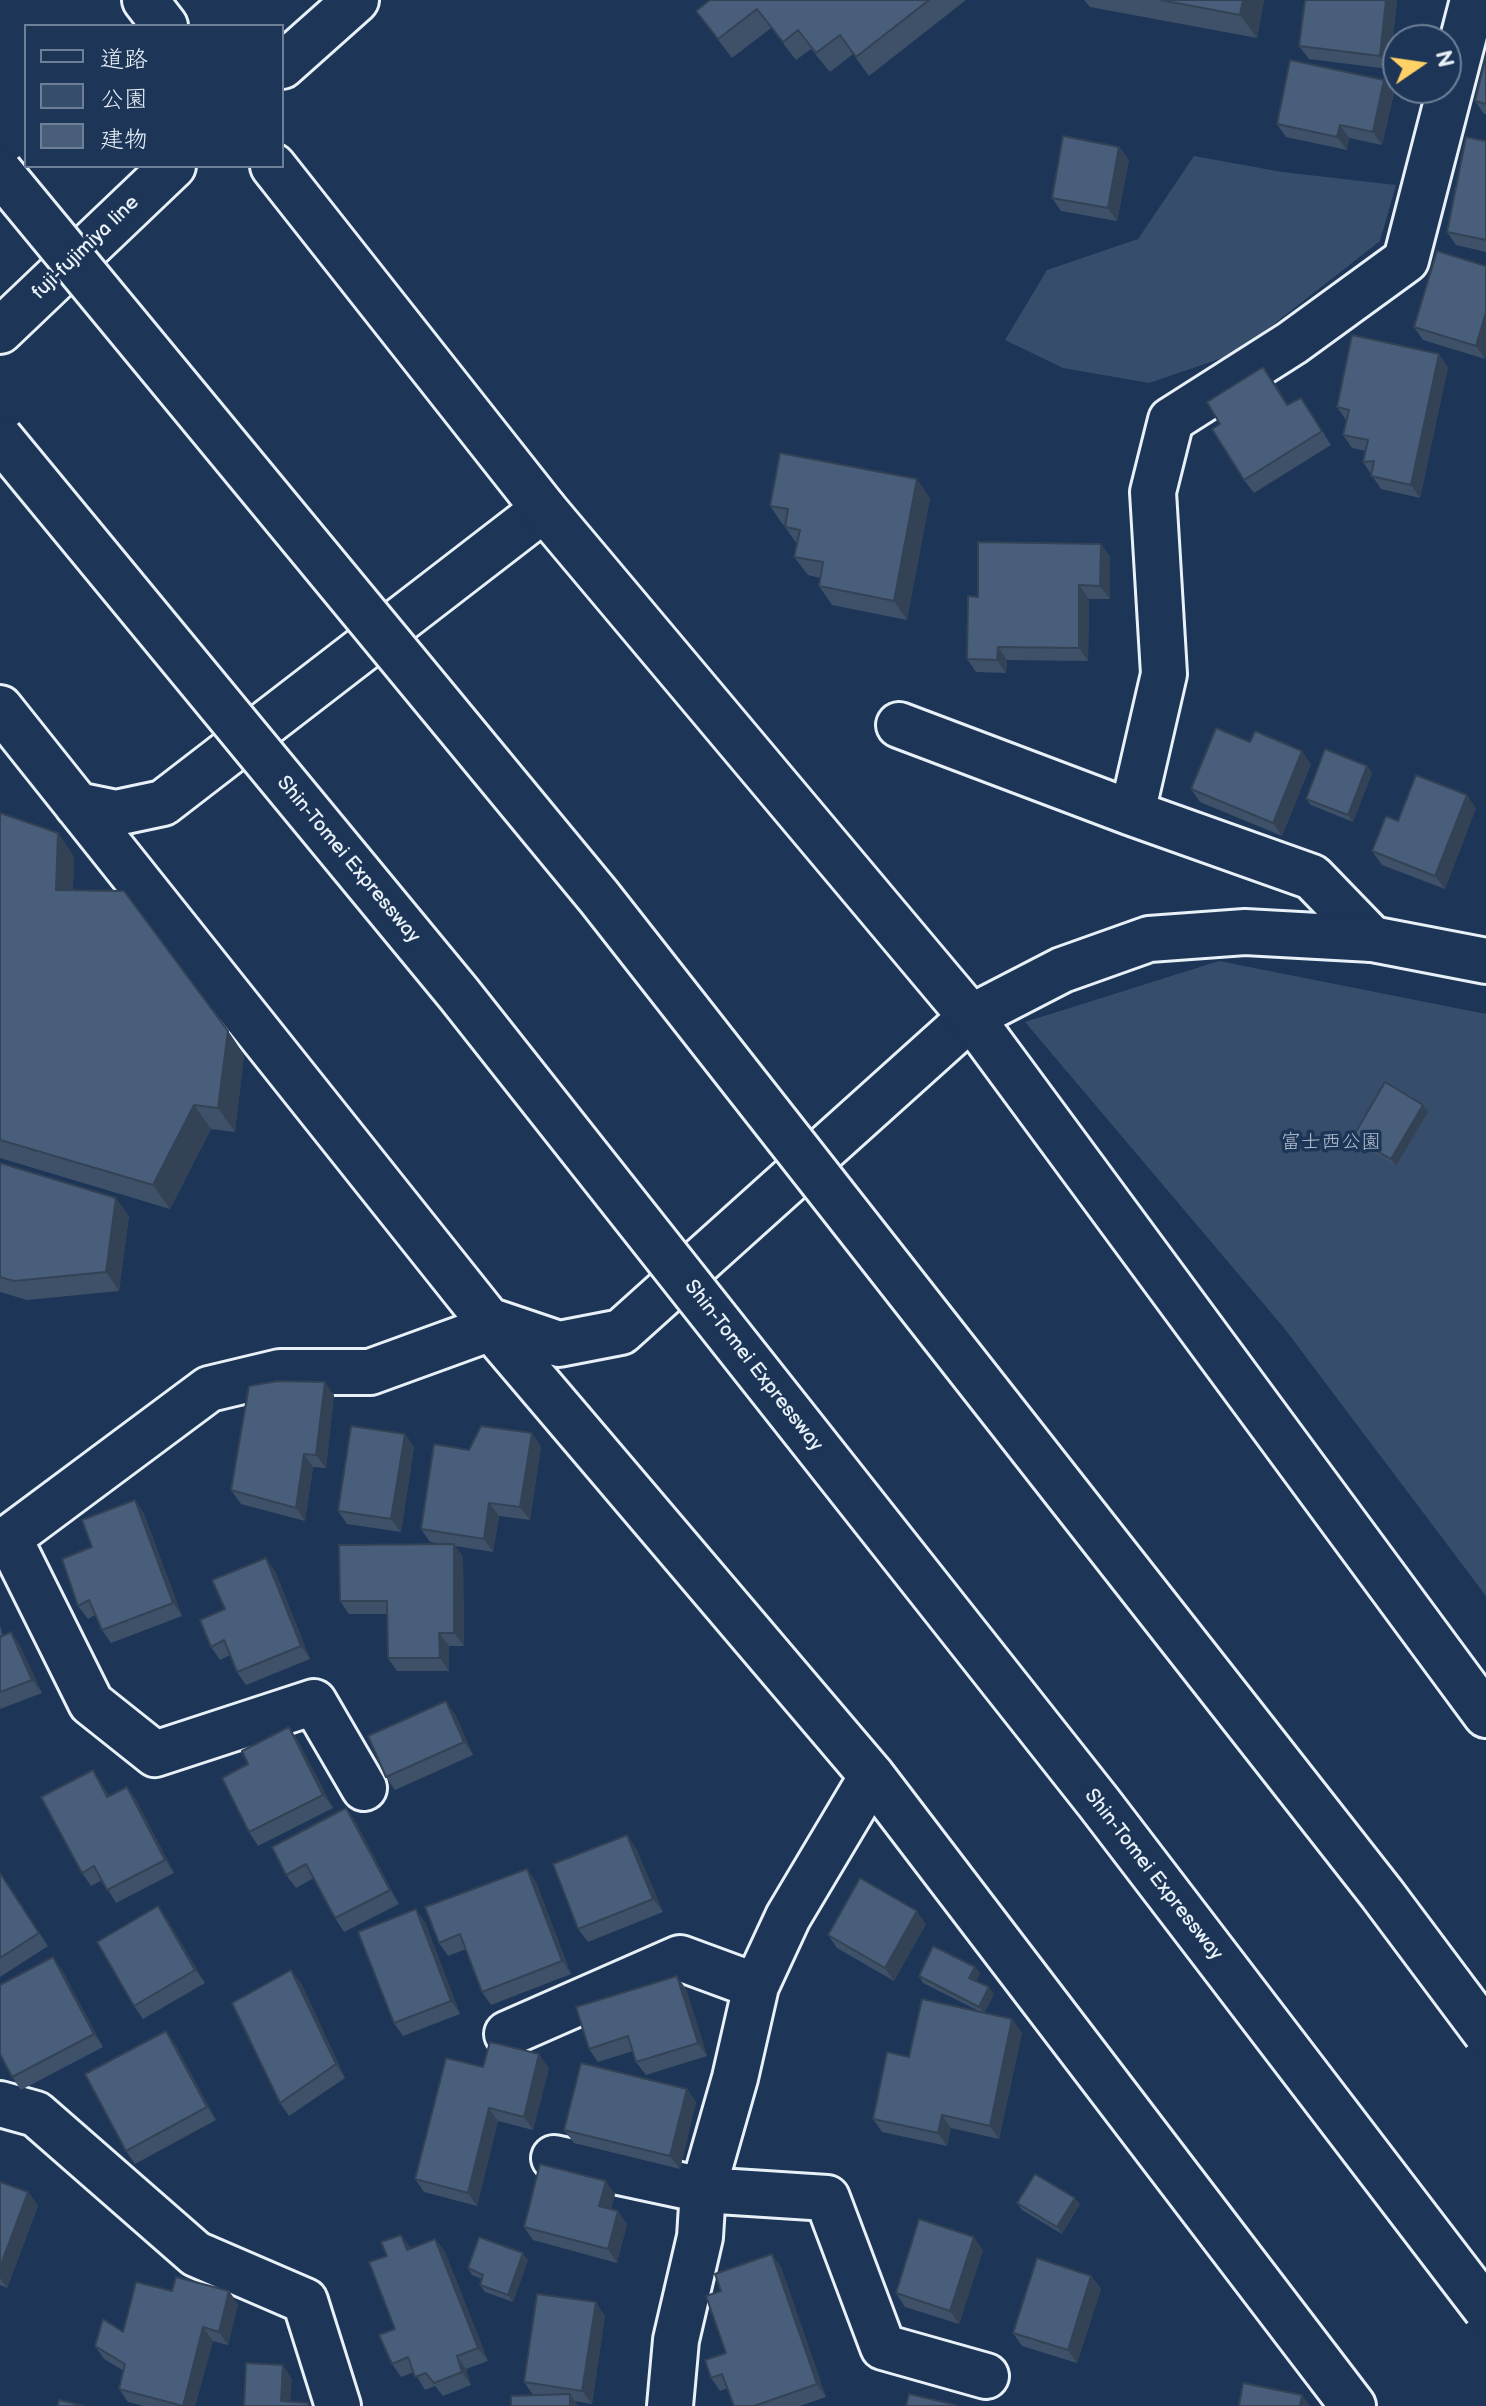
<!DOCTYPE html>
<meta charset="utf-8">
<style>
body{margin:0}
#map{position:relative;width:1486px;height:2406px;overflow:hidden;background:#1d3557;font-family:"Balsamiq Sans","Klee One",sans-serif}
canvas{display:block}
.legend{position:absolute;left:24px;top:24px;width:260px;height:144px;box-sizing:border-box;background:#1d3557;border:2px solid #6e8097;margin:0;padding:10px 14px;list-style:none;font-size:24px;color:#e8f1f8}
.legend li{display:flex;align-items:center;gap:16px;height:40px}
.legend b{width:40px;border:2px solid #6e8097}
.north{position:absolute;left:1382px;top:24px;width:80px;height:80px;box-sizing:border-box;background:#1d3557;border:2px solid #6e8097;border-radius:50%;rotate:77deg;font-size:22px;font-weight:700;line-height:32px;text-align:center;color:#e8f1f8}
.north::after{content:'';display:block;margin:auto;width:28px;height:36px;background:#ffd166;clip-path:polygon(50% 0,100% 100%,50% 72%,0 100%)}
</style>
<div id="map">
<canvas width="1486" height="2406"></canvas>
<ul class="legend">
<li><b style="height:10px;background:#1d3557"></b>道路</li>
<li><b style="height:22px;background:#374d6c"></b>公園</li>
<li><b style="height:22px;background:#495e7a"></b>建物</li>
</ul>
<div class="north">N</div>
</div>
<script>
const ctx = document.querySelector('canvas').getContext('2d');
ctx.lineJoin = 'round';
function fillPath(path, color) {
  ctx.fillStyle = color;
  ctx.fill(path, 'evenodd');
}
function trace(path, color, width, dash) {
  ctx.strokeStyle = color;
  ctx.lineWidth = width;
  ctx.lineCap = dash ? 'butt' : 'round';
  ctx.setLineDash(dash || []);
  ctx.stroke(path);
}
function write(font, color, halo, rows, align = 'center') {
  ctx.font = font + ' "Balsamiq Sans","Klee One",sans-serif';
  ctx.lineWidth = 7;
  ctx.setLineDash([]);
  ctx.textBaseline = 'middle';
  ctx.strokeStyle = halo;
  ctx.fillStyle = color;
  for (const [text, x, y, turn = 0] of rows) {
    ctx.save();
    ctx.translate(x, y);
    ctx.rotate((+turn || 0) * Math.PI / 180);
    ctx.textAlign = isNaN(turn) ? turn : align;
    if (halo) ctx.strokeText(text, 0, 0);
    ctx.fillText(text, 0, 0);
    ctx.restore();
  }
}
fillPath(new Path2D(`
 M1194,156L1282,172L1396,185L1380,241L1237,353L1149,383L1063,368L1005,340L1047,270L1138,239Z
 M1219,961L1486,1014V1596L1284,1328L1025,1022Z`), '#374d6c');
const minor = new Path2D(`
 M0,708L488,1320L491,1328L872,1776L1353,2406
 M899,725L1132,813L1312,877L1372,939
 M77,805L116,813L163,803L544,509
 M1132,813L1164,674L1153,492L1171,420L1292,343L1406,260L1473,0
 M488,1320L559,1344L621,1332L971,1017
 M9,1538L91,1703L155,1754L314,1702L364,1788
 M0,1542L9,1538L209,1389L280,1372H370L491,1328
 M507,2034L680,1958L756,1986
 M0,2104L36,2114L196,2254L305,2301L338,2406
 M554,2158L703,2190L827,2198L883,2347L986,2376
 M670,2406L676,2340L700,2237L703,2190L735,2078L756,1986L788,1917L872,1776`);
const tertiary = new Path2D(`
 M145,0L165,26
 M273,166L544,509L971,1017L1486,1715
 M971,1017L1062,970L1149,939L1245,932L1372,939L1486,961`);
const secondary = new Path2D(`
 M282,66L356,0
 M0,331L173,166`);
trace(minor, '#e8f1f8', 50);
trace(tertiary, '#e8f1f8', 50);
trace(secondary, '#e8f1f8', 50);
trace(minor, '#1d3557', 44);
trace(tertiary, '#1d3557', 44);
trace(secondary, '#1d3557', 44);
const motorwayBridge = new Path2D(`
 M0,172L599,897L1382,1894L1486,2033
 M0,438L459,994L1099,1803L1486,2309`);
trace(motorwayBridge, '#e8f1f8', 50, []);
trace(motorwayBridge, '#1d3557', 44);
fillPath(new Path2D(`
 M710,0H966L869,76L853,54L830,72L811,49L796,60L771,28L732,58L696,11Z
 M1084,0H1264L1257,38L1090,7Z
 M1305,0H1396L1397,2L1389,69L1309,59L1299,46Z
 M1486,56V114H1484L1475,101Z
 M1384,80L1394,93L1382,145L1349,138L1347,150L1286,137L1277,124Z
 M1486,141V252L1456,245L1447,232Z
 M1119,147L1129,160L1117,221L1061,211L1052,198Z
 M1437,251L1485,359L1423,340L1414,327Z
 M1448,367L1420,498L1381,489L1363,462L1365,451L1352,448L1343,435L1346,420L1337,407Z
 M1273,380L1288,405L1310,411L1331,445L1254,493L1244,480L1220,424Z
 M930,498L907,620L832,605L819,586L820,578L808,575L794,557L797,544L785,527V525H783L770,506Z
 M1101,544L1110,557V599H1089L1088,661L1007,660L1006,673L976,672L967,659L978,597Z
 M1250,742L1311,764L1282,836L1200,802L1191,789Z
 M1367,766L1372,773L1353,822L1311,805L1306,799Z
 M1476,808L1445,889L1382,865L1372,851L1398,821Z
 M0,813L58,833L74,857L73,890L228,1031L244,1055L235,1132L211,1129L170,1209L0,1158Z
 M1423,1105L1428,1112L1396,1166L1358,1144L1353,1137Z
 M0,1163L129,1216L119,1291L27,1300L0,1292Z
 M334,1395L326,1468L313,1467L305,1521L241,1504L231,1490Z
 M532,1433L541,1447L530,1520L499,1516L493,1552L455,1546L463,1557L464,1646H449V1671H397L388,1658L387,1614H349L340,1601L445,1544L430,1542L421,1529L469,1450Z
 M405,1434L414,1447L401,1532L347,1524L338,1511Z
 M135,1500L144,1514L182,1616L111,1643L102,1630L95,1615L88,1619L78,1606L92,1547Z
 M275,1571L310,1659L246,1685L237,1672L230,1655L220,1660L211,1647L225,1609Z
 M0,1625L3,1636L11,1632L20,1646L42,1693L0,1709Z
 M455,1714L473,1755L395,1790L386,1777Z
 M289,1727L298,1741L333,1808L258,1846L249,1832Z
 M93,1770L109,1796L127,1787L136,1800L174,1873L116,1903L102,1880L91,1886L82,1873Z
 M346,1808L355,1821L399,1904L344,1932L335,1918L314,1878L296,1888L286,1875Z
 M636,1848L663,1912L588,1942L578,1929Z
 M0,1873L48,1946L0,1977Z
 M536,1882L571,1974L491,2005L482,1992L466,1949L448,1956L439,1943Z
 M167,1919L205,1983L143,2019L134,2006Z
 M425,1922L460,2014L403,2036L394,2023Z
 M926,1924L894,1981L837,1948L828,1935Z
 M53,1957L62,1970L103,2047L21,2090L12,2077Z
 M975,1967L980,1973L976,1981L994,1994L984,2013L1012,2019L1022,2033L999,2139L951,2128L947,2146L882,2132L873,2119L909,2057L983,2013L923,1983L919,1976Z
 M301,1983L345,2078L289,2116L280,2103Z
 M686,1989L707,2056L646,2075L636,2062L633,2051L598,2062L589,2049Z
 M175,2044L216,2120L135,2164L126,2151Z
 M483,2067L549,2068L533,2130L498,2121L477,2206L424,2192L415,2179Z
 M687,2089L696,2102L680,2169L574,2143L564,2130Z
 M0,2182L28,2192L38,2206L7,2288L0,2285Z
 M615,2194L611,2209L627,2224L617,2263L533,2240L524,2227Z
 M1017,2203L1080,2204L1062,2234L1022,2210Z
 M435,2239L445,2252L488,2361L466,2369L471,2385L443,2396L435,2386L425,2390L414,2372L401,2377L392,2364L395,2329L411,2249Z
 M983,2250L959,2324L905,2307L896,2293Z
 M528,2260L513,2302L485,2292L480,2285L482,2279L472,2275L468,2268Z
 M781,2267L826,2397L800,2406H734L728,2388L720,2391L711,2378L726,2353L721,2291Z
 M1091,2276L1101,2289L1077,2363L1022,2346L1013,2333Z
 M172,2291L238,2304L228,2345L213,2341L195,2406H144L128,2402L119,2389L124,2371L104,2359L95,2346L123,2332Z
 M605,2316L592,2404L575,2401L578,2406H511L536,2395H533L524,2382Z`), '#3f5169');
fillPath(new Path2D(`
 M1243,0H1264L1257,38L1240,15Z
 M1386,0H1396L1397,2L1389,69L1380,56Z
 M1384,80L1394,93L1382,145L1373,132Z
 M1340,125L1349,138L1347,150L1337,137Z
 M1119,147L1129,160L1117,221L1108,208Z
 M1486,312V356L1485,359L1476,346Z
 M1439,354L1448,367L1420,498L1411,485Z
 M917,479L930,498L907,620L894,601Z
 M1101,544L1110,557V599L1100,586Z
 M1079,585L1089,599L1088,661L1079,648Z
 M998,647L1007,660L1006,673L997,660Z
 M1302,751L1311,764L1282,836L1273,823Z
 M1367,766L1372,773L1353,822L1348,815Z
 M1467,795L1476,808L1445,889L1435,876Z
 M58,833L74,857L72,914L56,890Z
 M228,1031L244,1055L235,1132L218,1108Z
 M194,1105L211,1129L170,1209L153,1185Z
 M1423,1105L1428,1112L1396,1166L1391,1159Z
 M116,1198L129,1216L119,1291L106,1272Z
 M325,1382L334,1395L326,1468L316,1455Z
 M532,1433L541,1447L530,1520L520,1507Z
 M405,1434L414,1447L401,1532L391,1519Z
 M304,1454L313,1467L305,1521L296,1508Z
 M135,1500L144,1514L182,1616L173,1603Z
 M489,1503L499,1516L493,1552L484,1539Z
 M454,1544L463,1557L464,1646L454,1633Z
 M266,1558L275,1571L310,1659L301,1646Z
 M11,1632L20,1646L42,1693L32,1680Z
 M439,1633L449,1646V1671L440,1658Z
 M446,1701L455,1714L473,1755L464,1742Z
 M289,1727L298,1741L333,1808L323,1795Z
 M93,1770L102,1784L117,1810L107,1797Z
 M127,1787L136,1800L174,1873L165,1860Z
 M346,1808L355,1821L399,1904L390,1890Z
 M627,1835L636,1848L663,1912L653,1899Z
 M527,1869L536,1882L571,1974L562,1961Z
 M158,1906L167,1919L205,1983L195,1970Z
 M416,1909L425,1922L460,2014L451,2001Z
 M917,1911L926,1924L894,1981L885,1968Z
 M53,1957L62,1970L103,2047L94,2034Z
 M975,1967L980,1973L974,1985L969,1978Z
 M291,1970L301,1983L345,2078L336,2064Z
 M677,1976L686,1989L707,2056L698,2043Z
 M989,1987L994,1994L984,2013L979,2007Z
 M1012,2019L1022,2033L999,2139L990,2126Z
 M166,2031L175,2044L216,2120L207,2107Z
 M539,2054L549,2068L533,2130L524,2117Z
 M687,2089L696,2102L680,2169L670,2156Z
 M489,2108L498,2121L477,2206L468,2193Z
 M942,2115L951,2128L947,2146L938,2133Z
 M606,2181L615,2194L608,2219L599,2206Z
 M28,2192L38,2206L7,2288L0,2278V2267Z
 M1075,2198L1080,2204L1062,2234L1057,2227Z
 M618,2211L627,2224L617,2263L608,2249Z
 M401,2235L411,2248L416,2263L407,2250Z
 M974,2237L983,2250L959,2324L950,2311Z
 M435,2239L445,2252L488,2361L478,2348Z
 M523,2253L528,2260L513,2302L508,2295Z
 M772,2254L781,2267L826,2397L817,2384Z
 M1091,2276L1101,2289L1077,2363L1068,2350Z
 M229,2291L238,2304L228,2345L219,2332Z
 M596,2302L605,2316L592,2404L582,2391Z
 M203,2327L213,2341L195,2406H183Z
 M457,2356L466,2369L471,2385L462,2372Z
 M283,2365L292,2379L290,2406L281,2401Z
 M570,2394L578,2406H570Z
 M1302,2395L1310,2406H1300Z`), '#334255');
const building = new Path2D(`
 M710,0H929L856,57L840,35L816,53L798,30L783,42L757,9L718,39L696,11Z
 M1161,0H1243L1240,15Z
 M1305,0H1386L1380,56L1299,46Z
 M1486,56V104L1475,101Z
 M1290,60L1384,80L1373,132L1340,125L1337,137L1277,124Z
 M1063,136L1119,147L1108,208L1052,198Z
 M1466,137L1486,141V240L1447,232Z
 M1437,251L1486,266V312L1476,346L1414,327Z
 M1352,335L1439,354L1411,485L1371,476L1374,461L1363,462L1368,440L1343,435L1349,410L1337,407Z
 M1263,367L1287,405L1301,398L1322,431L1244,480L1212,429L1220,424L1207,402Z
 M780,453L917,479L894,601L819,586L823,562L794,557L800,530L785,527L788,509L770,506Z
 M978,542L1101,544L1100,586L1079,585V648L998,647L997,660L967,659L968,596L978,597Z
 M1216,728L1250,742L1255,731L1302,751L1273,823L1191,789Z
 M1325,749L1367,766L1348,815L1306,799Z
 M1416,775L1467,795L1435,876L1372,851L1386,816L1398,821Z
 M0,813L58,833L56,890L124,891L228,1031L218,1108L194,1105L153,1185L0,1140Z
 M1385,1082L1423,1105L1391,1159L1353,1137Z
 M0,1163L116,1198L106,1272L14,1281L0,1277Z
 M278,1381L325,1382L316,1455L304,1454L296,1508L231,1490L249,1386Z
 M351,1426L405,1434L391,1519L338,1511Z
 M481,1426L532,1433L520,1507L489,1503L484,1539L421,1529L434,1444L469,1450Z
 M135,1500L173,1603L102,1630L89,1600L78,1606L62,1559L92,1547L82,1520Z
 M454,1544V1633H439L440,1658H388L387,1601H340L339,1545Z
 M266,1558L301,1646L237,1672L224,1640L211,1647L200,1620L225,1609L212,1580Z
 M11,1632L32,1680L0,1692V1637Z
 M446,1701L464,1742L386,1777L368,1736Z
 M289,1727L323,1795L249,1832L222,1778L248,1764L242,1751Z
 M93,1770L107,1797L127,1787L165,1860L107,1890L94,1866L82,1873L41,1797Z
 M346,1808L390,1890L335,1918L306,1864L286,1875L272,1847Z
 M627,1835L653,1899L578,1929L553,1864Z
 M527,1869L562,1961L482,1992L460,1934L439,1943L425,1907Z
 M0,1873L39,1933L0,1958Z
 M860,1878L917,1911L885,1968L828,1935Z
 M158,1906L195,1970L134,2006L97,1942Z
 M416,1909L451,2001L394,2023L358,1932Z
 M933,1946L975,1967L969,1978L989,1987L979,2007L919,1976Z
 M53,1957L94,2034L12,2077L0,2054V1985Z
 M291,1970L336,2064L280,2103L232,2003Z
 M677,1976L698,2043L636,2062L628,2036L589,2049L576,2007Z
 M922,1999L1012,2019L990,2126L942,2115L938,2133L873,2119L887,2052L909,2057Z
 M166,2031L207,2107L126,2151L85,2074Z
 M490,2042L539,2054L524,2117L489,2108L468,2193L415,2179L446,2058L483,2067Z
 M581,2063L687,2089L670,2156L564,2130Z
 M540,2164L606,2181L599,2206L618,2211L608,2249L524,2227Z
 M1035,2174L1075,2198L1057,2227L1017,2203Z
 M0,2182L28,2192L0,2267Z
 M919,2219L974,2237L950,2311L896,2293Z
 M401,2235L407,2250L435,2239L478,2348L457,2356L462,2372L434,2383L426,2373L415,2377L408,2357L392,2364L379,2335L395,2329L369,2262L387,2256L381,2242Z
 M479,2237L523,2253L508,2295L480,2285L483,2275L468,2268Z
 M772,2254L817,2384L754,2406H734L722,2374L711,2378L705,2360L726,2353L706,2296L721,2291L715,2274Z
 M1037,2258L1091,2276L1068,2350L1013,2333Z
 M176,2277L229,2291L219,2332L203,2327L183,2406L119,2389L125,2364L95,2346L103,2319L123,2332L136,2282L172,2291Z
 M537,2294L596,2302L582,2391L524,2382Z
 M246,2363L283,2365L281,2401L308,2403V2406H244Z
 M1243,2383L1302,2395L1300,2406H1239Z
 M570,2394V2406H511V2396Z
 M909,2394L956,2405V2406H906Z
 M59,2400L84,2406H58Z`);
fillPath(building, '#495e7a');
trace(building, '#334255', 2);
write('20px', '#e8f1f8', '#1d3557', [
 ["fuji-fujimiya line",86,248,-44],
 ["Shin-Tomei Expressway",348,860,50],
 ["Shin-Tomei Expressway",753,1366,52],
 ["Shin-Tomei Expressway",1153,1875,52]
]);
write('20px', '#b3c0ce', '#1d3557', [
 ["富士西公園",1331,1143]
]);
</script>
